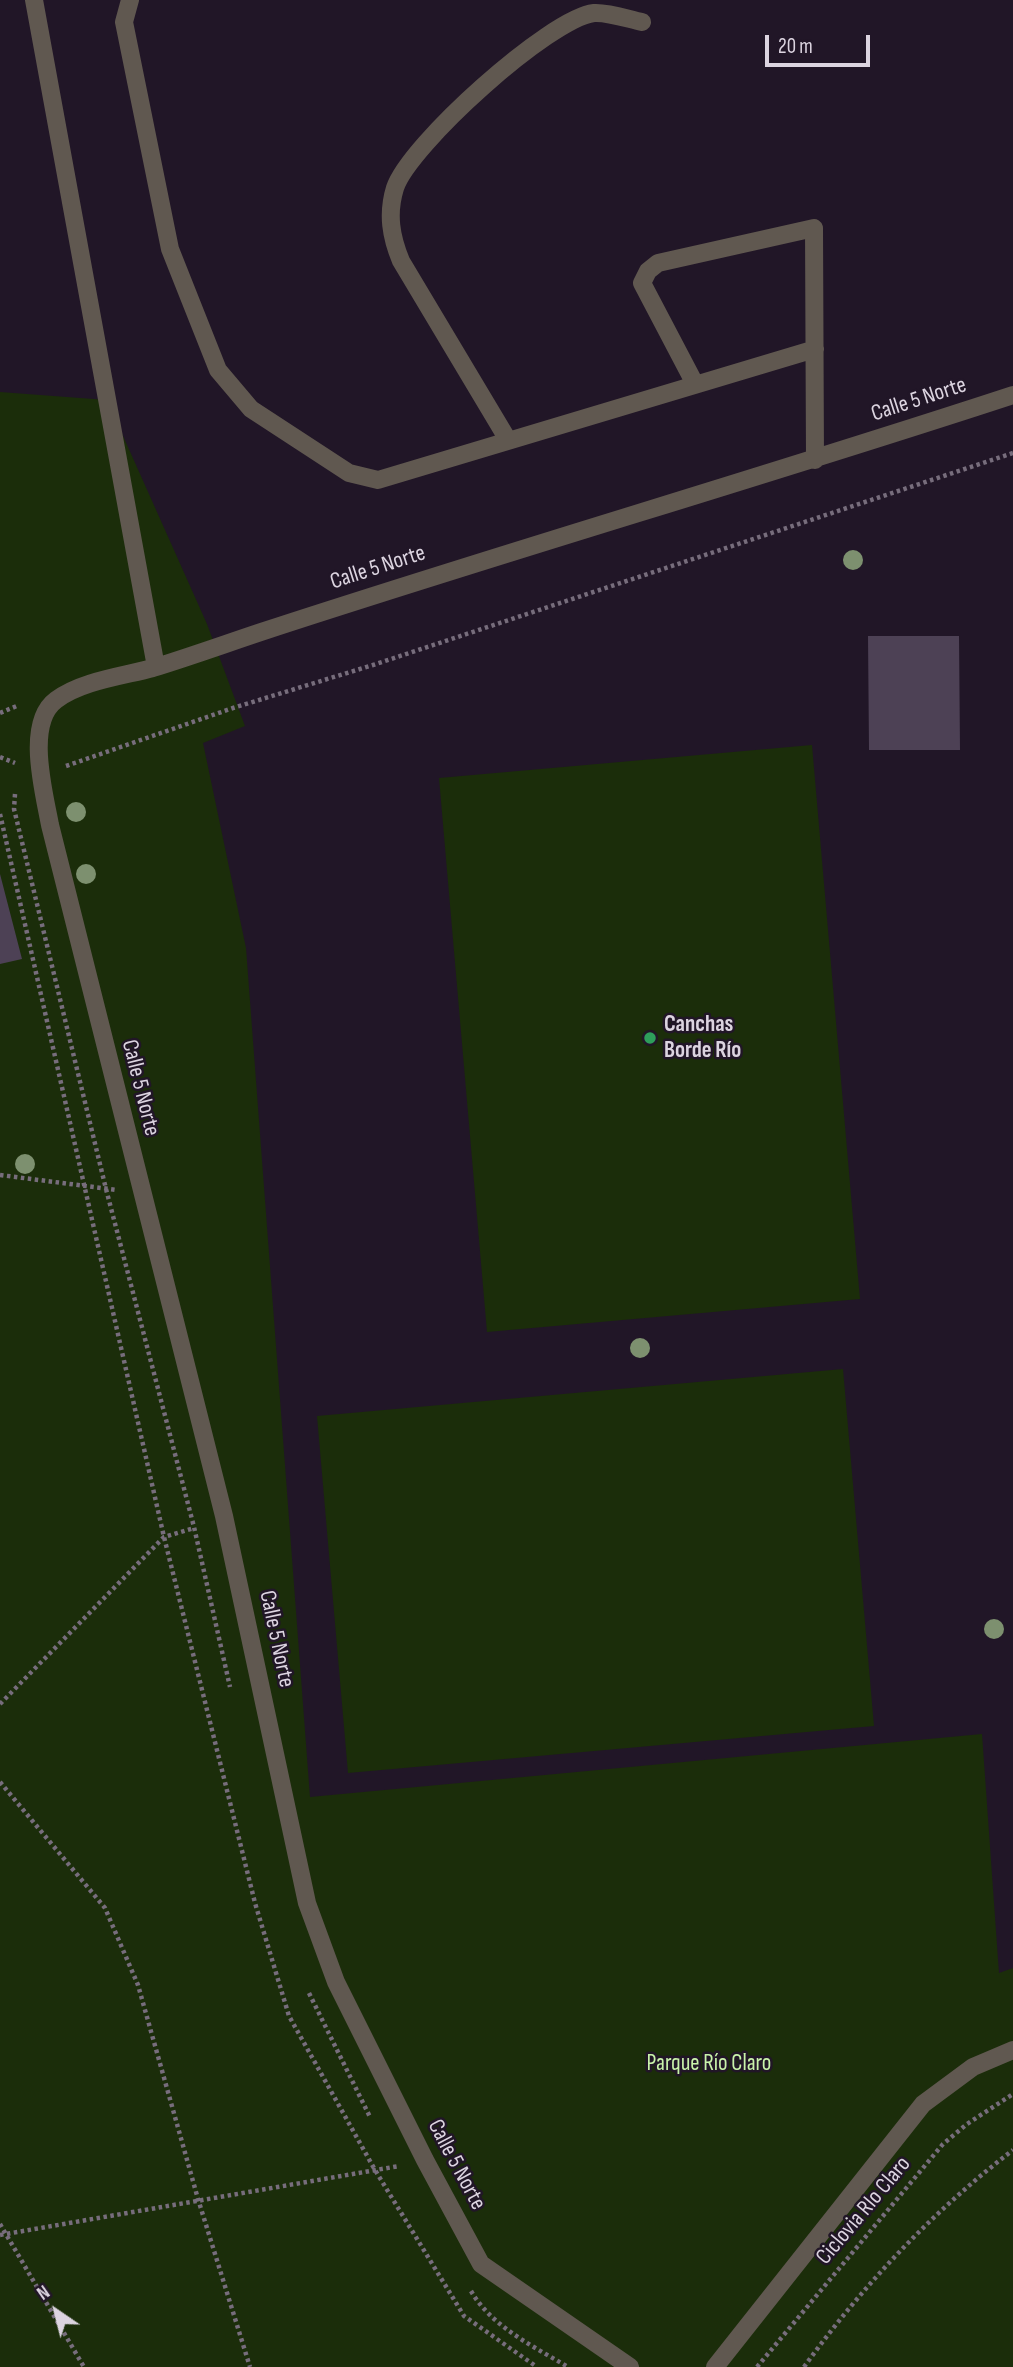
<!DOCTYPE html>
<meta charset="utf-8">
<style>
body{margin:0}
#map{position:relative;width:1013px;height:2367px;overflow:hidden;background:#211627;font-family:"Sofia Sans Condensed",sans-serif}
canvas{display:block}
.north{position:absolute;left:21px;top:2276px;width:70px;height:70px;-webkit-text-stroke:5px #211627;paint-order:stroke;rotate:325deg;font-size:19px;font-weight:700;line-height:28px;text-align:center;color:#dcd4e0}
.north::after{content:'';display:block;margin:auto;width:24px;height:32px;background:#dcd4e0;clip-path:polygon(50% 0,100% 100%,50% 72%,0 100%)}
.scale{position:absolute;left:765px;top:35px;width:105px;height:32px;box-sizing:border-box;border:4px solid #dcd4e0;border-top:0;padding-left:9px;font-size:21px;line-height:24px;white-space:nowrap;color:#dcd4e0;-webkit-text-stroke:5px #211627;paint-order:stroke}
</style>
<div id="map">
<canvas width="1013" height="2367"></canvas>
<div class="north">N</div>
<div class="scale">20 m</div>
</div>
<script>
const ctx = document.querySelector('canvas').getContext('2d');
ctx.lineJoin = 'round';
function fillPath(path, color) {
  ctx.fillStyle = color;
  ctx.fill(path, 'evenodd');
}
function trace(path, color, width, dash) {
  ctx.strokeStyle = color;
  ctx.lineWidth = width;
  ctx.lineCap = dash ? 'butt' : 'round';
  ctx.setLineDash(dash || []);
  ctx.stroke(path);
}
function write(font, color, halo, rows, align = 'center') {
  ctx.font = font + ' "Sofia Sans Condensed",sans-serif';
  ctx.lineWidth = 5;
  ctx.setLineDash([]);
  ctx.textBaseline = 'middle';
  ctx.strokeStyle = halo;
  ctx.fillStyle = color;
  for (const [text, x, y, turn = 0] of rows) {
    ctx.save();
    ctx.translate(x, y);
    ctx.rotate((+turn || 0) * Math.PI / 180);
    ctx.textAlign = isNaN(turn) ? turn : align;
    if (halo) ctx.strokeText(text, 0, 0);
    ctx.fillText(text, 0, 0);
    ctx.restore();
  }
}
fillPath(new Path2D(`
 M0,392L107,400L207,624L245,726L203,743L246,948L310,1797L982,1734L999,1973L1013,1968V2367H0Z
 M812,745L860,1299L487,1332L439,778Z
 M843,1369L874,1726L348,1773L317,1416Z`), '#1b2d0a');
fillPath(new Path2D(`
 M868,636H959L960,750H869Z
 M0,874L22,959L0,964Z`), '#4d4155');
trace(new Path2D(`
 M0,713L19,705
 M0,757L15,763
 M66,766L233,708L373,665L1013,453
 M15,794L14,809L106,1189L194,1527L230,1687
 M0,814L164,1537L255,1903L289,2016L375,2170L464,2316L537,2367
 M0,1175L117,1190
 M0,1704L164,1537L194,1528
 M0,1782L105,1908L138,1985L198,2199L250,2367
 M309,1993L370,2117
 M0,2224L84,2367
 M0,2235L399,2166
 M471,2291C492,2327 533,2346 568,2367
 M757,2367L943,2144L967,2124L1013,2094
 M804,2367C863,2285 933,2211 1013,2150`), '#776d7c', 4.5, [3.5, 3.5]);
trace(new Path2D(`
 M34,0L156,667
 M130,0L124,22L170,249L218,370L251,409L349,473L378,480L815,349
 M695,384L642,283L648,271L658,263L814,228L815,460
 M508,440L401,261C391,237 387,214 395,188C409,145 550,18 594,13C608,12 628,19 642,22
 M630,2367L481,2264L425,2160L336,1982L307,1903L224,1516L50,825C44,792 25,723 56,700C81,681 123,676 153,668C189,657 225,644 261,632C511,550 763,477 1013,395
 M715,2367L923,2104L973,2067L1013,2050`), '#605850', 18);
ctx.fillStyle = '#7d906f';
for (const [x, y] of [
 [853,560],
 [76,812],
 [86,874],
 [25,1164],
 [640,1348],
 [994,1629]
]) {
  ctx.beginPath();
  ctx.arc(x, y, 10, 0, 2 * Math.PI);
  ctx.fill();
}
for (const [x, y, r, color] of [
 [650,1038,7,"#2e9e5b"]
]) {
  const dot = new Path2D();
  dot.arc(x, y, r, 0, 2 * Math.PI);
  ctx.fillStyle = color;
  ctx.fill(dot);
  trace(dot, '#211627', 2.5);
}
write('23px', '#dcd4e0', '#211627', [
 ["Calle 5 Norte",919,400,-18],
 ["Calle 5 Norte",378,568,-18],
 ["Calle 5 Norte",140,1088,76],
 ["Calle 5 Norte",276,1639,78],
 ["Calle 5 Norte",456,2165,62],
 ["Ciclovia RIo Claro",864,2211,-50]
]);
write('bold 23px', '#dcd4e0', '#211627', [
 ["Canchas",664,1025],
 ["Borde Río",664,1051]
], 'left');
write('23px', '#c9f3aa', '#211627', [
 ["Parque Río Claro",709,2064]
]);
</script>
